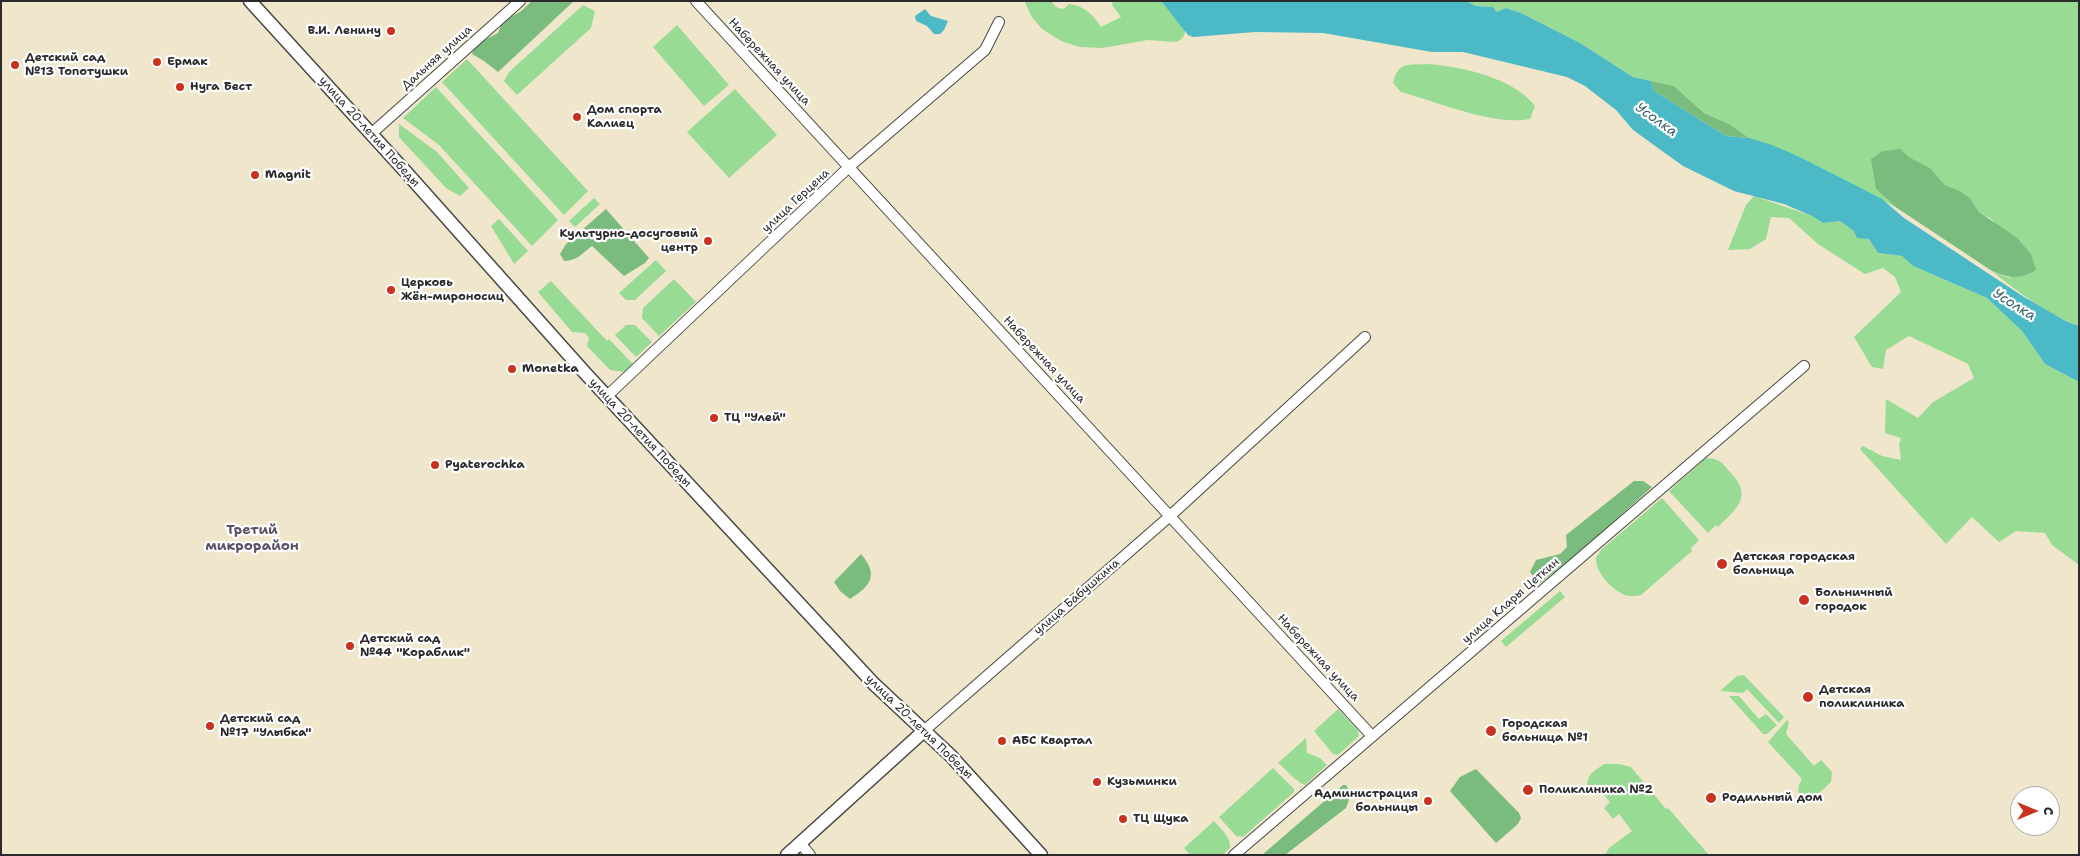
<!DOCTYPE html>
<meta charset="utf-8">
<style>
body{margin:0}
#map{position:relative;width:2080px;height:856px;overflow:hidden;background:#f0e6cc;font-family:"Shantell Sans",sans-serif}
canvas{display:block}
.frame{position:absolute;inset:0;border:2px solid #2b2b2b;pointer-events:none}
.north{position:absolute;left:2010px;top:786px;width:50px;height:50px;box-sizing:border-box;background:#fff;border:1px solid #aaa;border-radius:50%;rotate:90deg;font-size:14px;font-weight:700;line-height:20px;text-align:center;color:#2b2b2b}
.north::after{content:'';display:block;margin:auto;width:18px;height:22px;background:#c8321e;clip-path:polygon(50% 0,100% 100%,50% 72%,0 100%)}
</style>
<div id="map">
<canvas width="2080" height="856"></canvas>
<div class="frame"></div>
<div class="north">С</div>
</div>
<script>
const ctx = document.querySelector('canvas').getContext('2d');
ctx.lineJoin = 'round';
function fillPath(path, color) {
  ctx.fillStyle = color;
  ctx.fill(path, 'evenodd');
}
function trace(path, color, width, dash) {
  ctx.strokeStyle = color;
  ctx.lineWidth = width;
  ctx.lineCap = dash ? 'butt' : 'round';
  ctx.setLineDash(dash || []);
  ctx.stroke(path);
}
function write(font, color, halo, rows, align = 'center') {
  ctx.font = font + ' "Shantell Sans",sans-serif';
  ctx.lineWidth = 4.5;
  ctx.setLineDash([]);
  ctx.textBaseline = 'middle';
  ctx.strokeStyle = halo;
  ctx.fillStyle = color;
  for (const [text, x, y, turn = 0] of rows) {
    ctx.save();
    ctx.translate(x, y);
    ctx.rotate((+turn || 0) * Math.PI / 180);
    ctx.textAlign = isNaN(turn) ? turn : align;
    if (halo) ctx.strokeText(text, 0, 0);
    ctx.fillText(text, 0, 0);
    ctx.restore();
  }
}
fillPath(new Path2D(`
 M1113,1H1161L1185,30C1185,37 1181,41 1174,42L1148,40L1102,48L1080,47L1061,41L1042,29L1031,16L1025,2H1052C1055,7 1059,10 1065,8L1069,4C1084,6 1093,14 1101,27L1121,17L1112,5Z
 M1466,1H2079V326C2046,313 2019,293 1992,271L2010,278L1993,220L1979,212L1970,198L1960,191L1945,185L1930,168L1909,157L1901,149L1876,189L1897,208L1800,157L1749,138L1729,124L1704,113L1674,86L1633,77L1580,43L1521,13L1506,8L1497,12L1493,7L1476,6Z
 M583,5L595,11L591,28L517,95L504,81L509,72Z
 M677,25L729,85L704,106L653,47Z
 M467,59L588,191L564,215L442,82Z
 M1427,64C1459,66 1515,78 1535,106L1530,119C1493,126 1438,102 1401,92L1393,83C1398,62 1408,65 1427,64Z
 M436,87L558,220L532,246L439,145L403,118Z
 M735,89L777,135L729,178L687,132Z
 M399,124L437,152L469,188L460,196L446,188L399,137Z
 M1754,196L1812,216L1823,223L1840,221L1869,239L1878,253L1902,256L1913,266L1987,298L2022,331L2045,364L2079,382V565L2052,545L2045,533L2016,531L1999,542L1972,517L1946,544L1860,449L1863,446L1882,456L1901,460L1899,444L1901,438L1885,433L1886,399L1918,418L1933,402L1974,378L1968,364L1909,336L1886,350L1883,369L1872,367L1854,337L1901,292L1895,277L1883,268L1865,274L1818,244L1789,218L1771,217L1766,239L1750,249L1728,250L1746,205Z
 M594,198L600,204L575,227L569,221Z
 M499,219L528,251L514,264L491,226Z
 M656,260L666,271L635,300H626L619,293Z
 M674,279L696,302L659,336L642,318L643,308Z
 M551,281L607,341L609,339L633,364L624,372L610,370L587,346L589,338L585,333L572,332L538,292Z
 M626,325H635L652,342L636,357L615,335Z
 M1706,458C1721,459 1721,462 1731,473C1753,497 1737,508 1718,527L1716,525L1708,533L1669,491Z
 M1662,498L1699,540L1691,548L1692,551L1641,595C1636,596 1629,597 1625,595C1612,590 1595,572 1596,558L1601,550Z
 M1560,591L1565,597L1506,647L1501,641Z
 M1744,675L1784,717L1779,723L1747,689L1743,693L1720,691L1737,676Z
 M1729,696H1739L1759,719L1766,714L1777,725L1767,734H1763Z
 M1338,709L1358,730L1359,736L1338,755L1333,754L1314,731Z
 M1787,720L1789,722L1786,734L1814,766L1821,760L1832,772L1831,782L1814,798L1806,800L1798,792L1799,785L1802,779L1768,742Z
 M1306,738L1307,753L1320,758L1327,765L1305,785C1295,781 1287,770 1278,763Z
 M1604,764H1619L1631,767L1666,809L1668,808L1709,855H1605L1609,848L1632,831L1619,814L1613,819L1604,808L1610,802L1598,788L1591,793L1587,788C1587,774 1593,772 1604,764Z
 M1273,768L1294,789V792L1243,837L1236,836L1219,817Z
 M1214,821C1221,829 1231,837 1230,848L1222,855H1190L1184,848Z`), '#98db94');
fillPath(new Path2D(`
 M532,1H574L498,72L484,61L472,54L475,45L498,33L503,21L520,12Z
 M1651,81L1674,86L1704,113L1729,124L1749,138L1726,136L1654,91Z
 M1901,149L1909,157L1930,168L1945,185L1960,191L1970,198L1979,212L2016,237L2031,254L2036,270C2018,280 2011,278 1992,271L1897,208L1876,189L1871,159L1883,151Z
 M606,209L649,258L645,263L624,276L592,246C581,254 579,260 564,261L560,254L566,244Z
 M1634,481H1643L1652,487L1580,552L1539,584L1530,572L1536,560L1560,554L1567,547L1566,535Z
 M861,554C879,575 871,586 850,599L840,591L834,582Z
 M1476,769L1519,813L1521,818L1518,824L1496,843L1450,791L1460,777Z
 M1343,785H1346L1351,794L1346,808L1285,855H1262Z`), '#7abb7e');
fillPath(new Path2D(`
 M1161,1H1466L1476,6L1493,7L1497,12L1506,8L1521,13L1580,43L1633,77L1651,81L1654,91L1726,136L1749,138L1772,145L1800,157L1882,199L1904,218L2024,297L2066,321L2079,326V382L2045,364L2022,331L1987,298L1913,266L1902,256L1878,253L1869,239L1857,238L1854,231L1840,221L1823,223L1812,216L1784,204L1734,191L1683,166L1633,130L1616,110L1585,86L1567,77L1463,52H1432L1323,33L1255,32L1193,37L1188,35Z
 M925,9L931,16L948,21L944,30L940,34H934L927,26L916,21L915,16Z`), '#4cb9c7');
const minor = new Path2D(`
 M696,1L1372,736
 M371,134L520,1
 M606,397L849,167L985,50L999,22
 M925,730L1170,516L1365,337
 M800,843L810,855
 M1234,855L1804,366`);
const tertiary = new Path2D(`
 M250,1L405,171L586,374L874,684L951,756L1041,855
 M787,855L925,730`);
trace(minor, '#494743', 12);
trace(tertiary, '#494743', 15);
trace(minor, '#fff', 10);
trace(tertiary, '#fff', 12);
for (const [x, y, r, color] of [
 [391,31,5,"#c8321e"],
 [157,62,5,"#c8321e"],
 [15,65,5,"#c8321e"],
 [180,87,5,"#c8321e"],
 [577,117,5,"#c8321e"],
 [255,175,5,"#c8321e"],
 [708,241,5,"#c8321e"],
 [391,290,5,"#c8321e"],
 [512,369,5,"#c8321e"],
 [714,418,5,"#c8321e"],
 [435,465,5,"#c8321e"],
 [1722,564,6,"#c8321e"],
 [1804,600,6,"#c8321e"],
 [350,646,5,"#c8321e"],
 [1808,697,6,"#c8321e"],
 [210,726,5,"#c8321e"],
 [1491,731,6,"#c8321e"],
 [1002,741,5,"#c8321e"],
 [1097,782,5,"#c8321e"],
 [1528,790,6,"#c8321e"],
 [1711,798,6,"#c8321e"],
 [1428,801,5,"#c8321e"],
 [1123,819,5,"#c8321e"]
]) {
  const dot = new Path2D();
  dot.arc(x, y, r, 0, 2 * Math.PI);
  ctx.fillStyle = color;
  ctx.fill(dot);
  trace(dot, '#fff', 2);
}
write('bold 12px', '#2b2b2b', '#fff', [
 ["В.И. Ленину",381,31,"right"],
 ["Детский сад",25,58],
 ["№13 Топотушки",25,72],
 ["Ермак",167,62],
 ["Нуга Бест",190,87],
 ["Дом спорта",587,110],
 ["Калиец",587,124],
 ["Magnit",265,175],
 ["Культурно-досуговый",698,234,"right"],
 ["центр",698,248,"right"],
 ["Церковь",401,283],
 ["Жён-мироносиц",401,297],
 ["Monetka",522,369],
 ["ТЦ \"Улей\"",724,418],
 ["Pyaterochka",445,465],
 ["Детская городская",1733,557],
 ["больница",1733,571],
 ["Больничный",1815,593],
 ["городок",1815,607],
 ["Детский сад",360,639],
 ["№44 \"Кораблик\"",360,653],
 ["Детская",1819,690],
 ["поликлиника",1819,704],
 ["Детский сад",220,719],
 ["№17 \"Улыбка\"",220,733],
 ["Городская",1502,724],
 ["больница №1",1502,738],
 ["АБС Квартал",1012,741],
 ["Кузьминки",1107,782],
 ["Поликлиника №2",1539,790],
 ["Администрация",1418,794,"right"],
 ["больницы",1418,808,"right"],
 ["Родильный дом",1722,798],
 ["ТЦ Щука",1133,819]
], 'left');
write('12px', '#2b2b2b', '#fff', [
 ["Дальняя улица",437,58,-42],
 ["Набережная улица",769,62,47],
 ["улица 20-летия Победы",369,132,48],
 ["улица Герцена",796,201,-43],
 ["Набережная улица",1044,360,47],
 ["улица 20-летия Победы",640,433,47],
 ["улица Бабушкина",1077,597,-41],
 ["улица Клары Цеткин",1511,601,-41],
 ["Набережная улица",1318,658,47],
 ["улица 20-летия Победы",919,727,44]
]);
write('italic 14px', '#386469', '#fff', [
 ["Усолка",1656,120,35],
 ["Усолка",2014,305,32]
]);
write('bold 14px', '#5c5268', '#fff', [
 ["Третий",252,530],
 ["микрорайон",252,546]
]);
</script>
